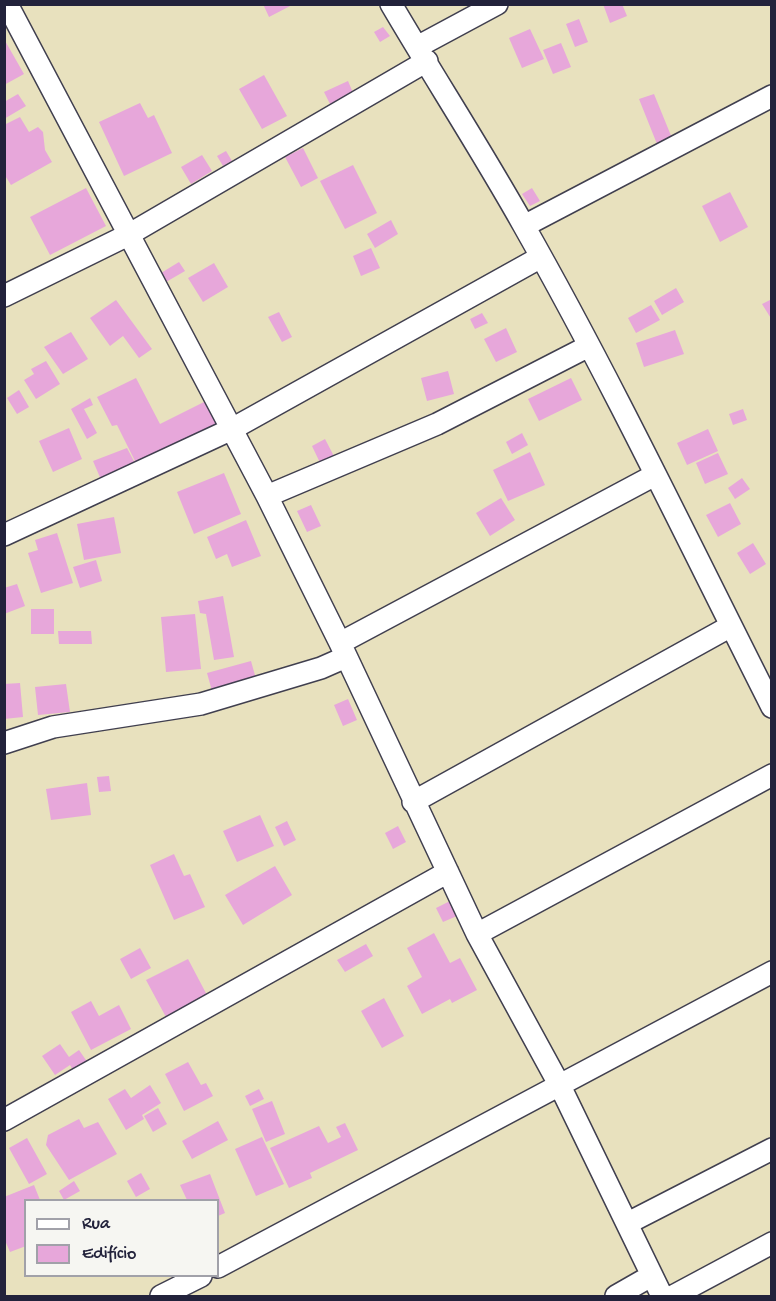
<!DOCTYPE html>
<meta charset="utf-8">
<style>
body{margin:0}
#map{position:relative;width:776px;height:1301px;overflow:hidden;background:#e8e1be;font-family:"Gochi Hand",sans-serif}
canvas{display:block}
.frame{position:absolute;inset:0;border:6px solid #22223b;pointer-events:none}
.legend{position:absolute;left:24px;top:1199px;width:195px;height:78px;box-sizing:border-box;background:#f6f6f2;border:2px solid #a1a1a9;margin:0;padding:8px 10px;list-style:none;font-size:18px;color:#22223b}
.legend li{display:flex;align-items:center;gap:12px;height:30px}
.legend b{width:30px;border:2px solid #a1a1a9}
</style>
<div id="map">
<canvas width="776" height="1301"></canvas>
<div class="frame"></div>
<ul class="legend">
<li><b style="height:8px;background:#fff"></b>Rua</li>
<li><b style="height:16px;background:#e7a7da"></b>Edifício</li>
</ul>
</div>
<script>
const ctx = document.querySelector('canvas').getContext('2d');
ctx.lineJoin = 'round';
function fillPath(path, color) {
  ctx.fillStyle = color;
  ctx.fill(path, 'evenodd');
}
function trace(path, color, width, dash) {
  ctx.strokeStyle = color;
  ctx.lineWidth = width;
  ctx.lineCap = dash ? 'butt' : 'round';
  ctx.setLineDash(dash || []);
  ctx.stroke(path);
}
fillPath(new Path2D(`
 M263,4H294L269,17Z
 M603,4H622L627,16L610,23Z
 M579,19L588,42L575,47L566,24Z
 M383,27L390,36L380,42L374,32Z
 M530,29L544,59L522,68L509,38Z
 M4,39L24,74L4,85Z
 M561,43L571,67L553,74L543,50Z
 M264,75L287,116L262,129L239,89Z
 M348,81L354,95L331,106L324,92Z
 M18,94L26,106L4,119V102Z
 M654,94L674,143L659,149L639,99Z
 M140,103L148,118L154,115L172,153L124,176L99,122Z
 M20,117L29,132L38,127L43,132L45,150L52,162L11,185L4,174V125Z
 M303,148L318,178L301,187L285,157Z
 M226,151L232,161L223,166L217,156Z
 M202,155L212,171L191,184L181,167Z
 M353,165L377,213L345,229L320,181Z
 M86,188L106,226L50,255L30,217Z
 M532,188L540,201L530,206L522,194Z
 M730,192L748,227L720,242L702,206Z
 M391,220L398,234L375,248L367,234Z
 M371,248L380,268L361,276L353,256Z
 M179,262L185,271L166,282L161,273Z
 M214,263L228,287L203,302L188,278Z
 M676,288L684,302L662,315L654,301Z
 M772,299V320L762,304Z
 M116,300L152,349L139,358L123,336L110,346L90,318Z
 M651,305L660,320L636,333L628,318Z
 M279,312L292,337L282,342L268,317Z
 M482,313L488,323L475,329L470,319Z
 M506,328L517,352L496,362L484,339Z
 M675,330L684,354L644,367L636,343Z
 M71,332L88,359L63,374L44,347Z
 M46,361L60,384L36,399L24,380L34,374L31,369Z
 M448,371L454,394L427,401L421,378Z
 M136,378L160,424L206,401L219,426L138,467L117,425L112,426L97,397Z
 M571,378L582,400L539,421L528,399Z
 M19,390L29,407L17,414L7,398Z
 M90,398L93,405L84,409L97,433L87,439L71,409Z
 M743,409L747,420L733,425L729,414Z
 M69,428L82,459L53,472L39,441Z
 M708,429L718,451L687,465L677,443Z
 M522,433L528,445L512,454L506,442Z
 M325,439L337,462L323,469L312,446Z
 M127,448L137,467L102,482L93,461Z
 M530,452L545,485L508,501L493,470Z
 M718,453L728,474L705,484L696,463Z
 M224,473L241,514L194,534L177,492Z
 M742,478L750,489L735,499L728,488Z
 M501,498L515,520L490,536L476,513Z
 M730,503L741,524L718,537L706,515Z
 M311,505L321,526L307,532L297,511Z
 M114,517L121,553L84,560L77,524Z
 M246,520L261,556L232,567L227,554L216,559L207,537Z
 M57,533L73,583L41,593L28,553L38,550L35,540Z
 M753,543L766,564L750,574L737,553Z
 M96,560L102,581L80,588L73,567Z
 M17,584L25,606L4,614V588Z
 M223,596L234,657L214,660L206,614L200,613L198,601Z
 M31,609H54V634H31Z
 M195,614L201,669L166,672L161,617Z
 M58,631H91L92,644H59Z
 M251,661L256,679L212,691L207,673Z
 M20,683L23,717L4,719V684Z
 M66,684L70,712L38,715L35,687Z
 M348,699L357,720L343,726L334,705Z
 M109,776L111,791L99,792L97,777Z
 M87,783L91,815L51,820L46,789Z
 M260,815L274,846L237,862L223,831Z
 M287,821L296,840L284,846L275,827Z
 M398,826L406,842L393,849L385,833Z
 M174,854L184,876L190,874L205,907L174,920L150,865Z
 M275,866L292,895L243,925L225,895Z
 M450,901L457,916L443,922L436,908Z
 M434,933L450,963L460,958L477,990L452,1003L450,999L422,1014L407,986L422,977L407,948Z
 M366,944L373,956L345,972L337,960Z
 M140,948L151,968L131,979L120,959Z
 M188,959L208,997L167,1019L146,980Z
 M384,998L404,1036L382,1048L361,1011Z
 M91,1001L99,1016L119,1005L131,1029L91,1050L71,1012Z
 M60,1044L69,1057L79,1050L88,1063L74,1072L70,1065L55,1075L42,1056Z
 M188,1062L201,1085L206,1083L213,1096L184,1111L165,1074Z
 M150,1085L161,1103L142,1115L144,1119L126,1130L108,1099L125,1089L131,1098Z
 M259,1089L264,1099L250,1106L245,1096Z
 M272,1101L285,1134L266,1142L252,1109Z
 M158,1108L167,1124L153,1132L144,1116Z
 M79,1119L84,1128L98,1122L117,1154L69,1180L46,1145L48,1135Z
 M218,1121L228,1140L192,1159L182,1141Z
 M345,1123L358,1150L310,1173L312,1178L289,1188L270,1148L319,1126L328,1143L341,1137L336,1127Z
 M262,1137L284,1184L256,1196L235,1149Z
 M27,1138L47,1174L29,1184L9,1148Z
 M141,1173L150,1189L136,1197L127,1181Z
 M210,1174L225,1213L218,1216V1200H187L180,1185Z
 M74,1181L80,1191L64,1200L59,1191Z
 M34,1185L40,1200H26V1246L10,1252L4,1238V1197Z`), '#e7a7da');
const minor = new Path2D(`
 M7,4L267,496L340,643L477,934L560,1086L662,1296
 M391,4C435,79 482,151 524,226C613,383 691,547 772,707
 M417,47L497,4
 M524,226L772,96
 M4,296L128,235L427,61
 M267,496L437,424L589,346
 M4,535L232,429L541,257
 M340,643L655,475
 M4,743L53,727L201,704L321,668L346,657
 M413,802L731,626
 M477,934L772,775
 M4,1120L448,872
 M628,1223L772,1149
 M218,1267L772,972
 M161,1296L201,1276
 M616,1296L651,1276
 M673,1296L772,1243`);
trace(minor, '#403f4f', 24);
trace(minor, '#fff', 21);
</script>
